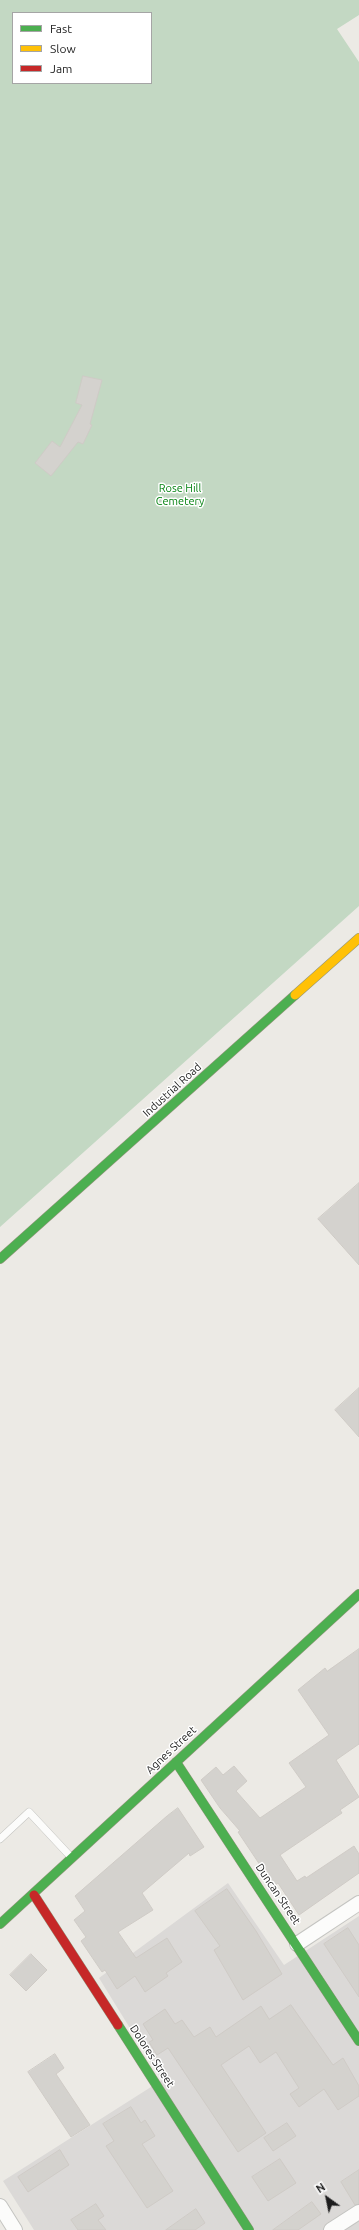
<!DOCTYPE html>
<style>
body{margin:0}
#map{position:relative;width:359px;height:2230px;overflow:hidden;background:#eceae5;font-family:Ubuntu,sans-serif}
canvas{display:block}
.legend{position:absolute;left:12px;top:12px;width:140px;height:72px;box-sizing:border-box;background:#fff;border:1px solid #a5a5a5;margin:0;padding:5px 7px;list-style:none;font-size:12px;color:#1d1d1d}
.legend li{display:flex;align-items:center;gap:8px;height:20px}
.legend b{width:20px;border:1px solid #a5a5a5}
.north{position:absolute;left:307px;top:2178px;width:40px;height:40px;-webkit-text-stroke:3px #fff;paint-order:stroke;rotate:327deg;font-size:11px;font-weight:700;line-height:16px;text-align:center;color:#1d1d1d}
.north::after{content:'';display:block;margin:auto;width:14px;height:18px;background:#1d1d1d;clip-path:polygon(50% 0,100% 100%,50% 72%,0 100%)}
</style>
<div id="map">
<canvas width="359" height="2230"></canvas>
<ul class="legend">
<li><b style="height:5px;background:#4caf50"></b>Fast</li>
<li><b style="height:5px;background:#ffc107"></b>Slow</li>
<li><b style="height:5px;background:#c62828"></b>Jam</li>
</ul>
<div class="north">N</div>
</div>
<script>
const ctx = document.querySelector('canvas').getContext('2d');
ctx.lineJoin = 'round';
function fillPath(path, color) {
  ctx.fillStyle = color;
  ctx.fill(path, 'evenodd');
}
function trace(path, color, width, dash) {
  ctx.strokeStyle = color;
  ctx.lineWidth = width;
  ctx.lineCap = dash ? 'butt' : 'round';
  ctx.setLineDash(dash || []);
  ctx.stroke(path);
}
function write(font, color, halo, rows, align = 'center') {
  ctx.font = font + ' Ubuntu,sans-serif';
  ctx.lineWidth = 3;
  ctx.setLineDash([]);
  ctx.textBaseline = 'middle';
  ctx.strokeStyle = halo;
  ctx.fillStyle = color;
  for (const [text, x, y, turn = 0] of rows) {
    ctx.save();
    ctx.translate(x, y);
    ctx.rotate((+turn || 0) * Math.PI / 180);
    ctx.textAlign = isNaN(turn) ? turn : align;
    if (halo) ctx.strokeText(text, 0, 0);
    ctx.fillText(text, 0, 0);
    ctx.restore();
  }
}
fillPath(new Path2D(`
 M228,1883L284,1965L359,1916V2230H34L3,2181L162,2080L99,1978Z`), '#dbd9d7');
fillPath(new Path2D(`
 M0,0H359V15L337,29L359,62V906L0,1227ZM13,13H151V83H13Z`), '#c3d8c3');
const building = new Path2D(`
 M83,376L102,380L90,424L92,425L83,444L78,442L51,476L35,463L52,441L60,447L82,405L76,403Z
 M359,1183V1265L318,1219Z
 M359,1388V1437L335,1410Z
 M359,1649V1744L336,1760L359,1797L340,1810L342,1813L280,1855L297,1881L305,1876L306,1878L354,1846L359,1854V1873L299,1915L278,1883L274,1886L238,1832L240,1831L220,1808L201,1780L216,1767L223,1775L234,1766L247,1781L236,1791L260,1818L306,1787L289,1763L329,1735L298,1690L325,1668L327,1671Z
 M178,1808L204,1847L190,1856L189,1853L142,1893L153,1910L118,1932L136,1958L167,1938L182,1962L166,1973L168,1976L145,1992L135,1976L117,1989L105,1970L102,1972L81,1941L86,1937L74,1920L85,1911L75,1896L167,1816Z
 M227,1889L256,1931L282,1974L243,2000L214,1950L220,1946L195,1911Z
 M348,1928L359,1945V1997L324,1944Z
 M31,1954L47,1970L26,1991L10,1975Z
 M291,2005L333,2065L343,2058L359,2086V2096L338,2110L324,2089L299,2107L290,2094L299,2088L276,2052L260,2063L249,2046L221,2065L266,2133L238,2152L168,2048L157,2055L149,2042L153,2040L143,2024L165,2009L175,2024L182,2020L194,2037L210,2027L216,2037L261,2006L269,2019Z
 M55,2054L64,2068L56,2074L90,2125L71,2137L28,2072Z
 M131,2107L141,2123L145,2120L155,2136L142,2144L173,2191L147,2208L106,2146L114,2141L103,2124Z
 M287,2123L296,2136L273,2151L264,2138Z
 M60,2150L69,2165L28,2192L18,2177Z
 M280,2159L296,2183L268,2201L252,2177Z
 M359,2170V2204L355,2205L341,2182Z
 M312,2202L321,2214L298,2230H273Z
 M96,2204L104,2216L98,2220L106,2230H78L71,2220Z
 M196,2209L205,2223L195,2230H166Z`);
fillPath(building, '#d4d2ce');
trace(building, '#cfcbc6', 1);
const lane = new Path2D(`
 M0,1839L29,1812L70,1856`);
const street = new Path2D(`
 M297,1944L359,1903
 M0,2206L15,2230
 M331,2230L359,2212`);
const fast = new Path2D(`
 M0,1259L295,995
 M176,1762L359,2041
 M0,1924L359,1594
 M118,2025L249,2230`);
const slow = new Path2D(`
 M295,995L359,938`);
const jam = new Path2D(`
 M34,1895L118,2025`);
trace(lane, '#c4c4c1', 8);
trace(street, '#c4c4c1', 16);
trace(fast, '#93957c', 10);
trace(slow, '#93957c', 10);
trace(jam, '#93957c', 10);
trace(lane, '#fcfcfb', 7);
trace(street, '#fcfcfb', 14);
trace(fast, '#4caf50', 9);
trace(slow, '#ffc107', 9);
trace(jam, '#c62828', 9);
write('11px', '#038210', '#fff', [
 ["Rose Hill",180,488],
 ["Cemetery",180,501]
]);
write('11px', '#1d1d1d', '#fff', [
 ["Industrial Road",172,1090,-42],
 ["Agnes Street",171,1750,-43],
 ["Duncan Street",278,1894,56],
 ["Dolores Street",152,2056,57]
]);
</script>
